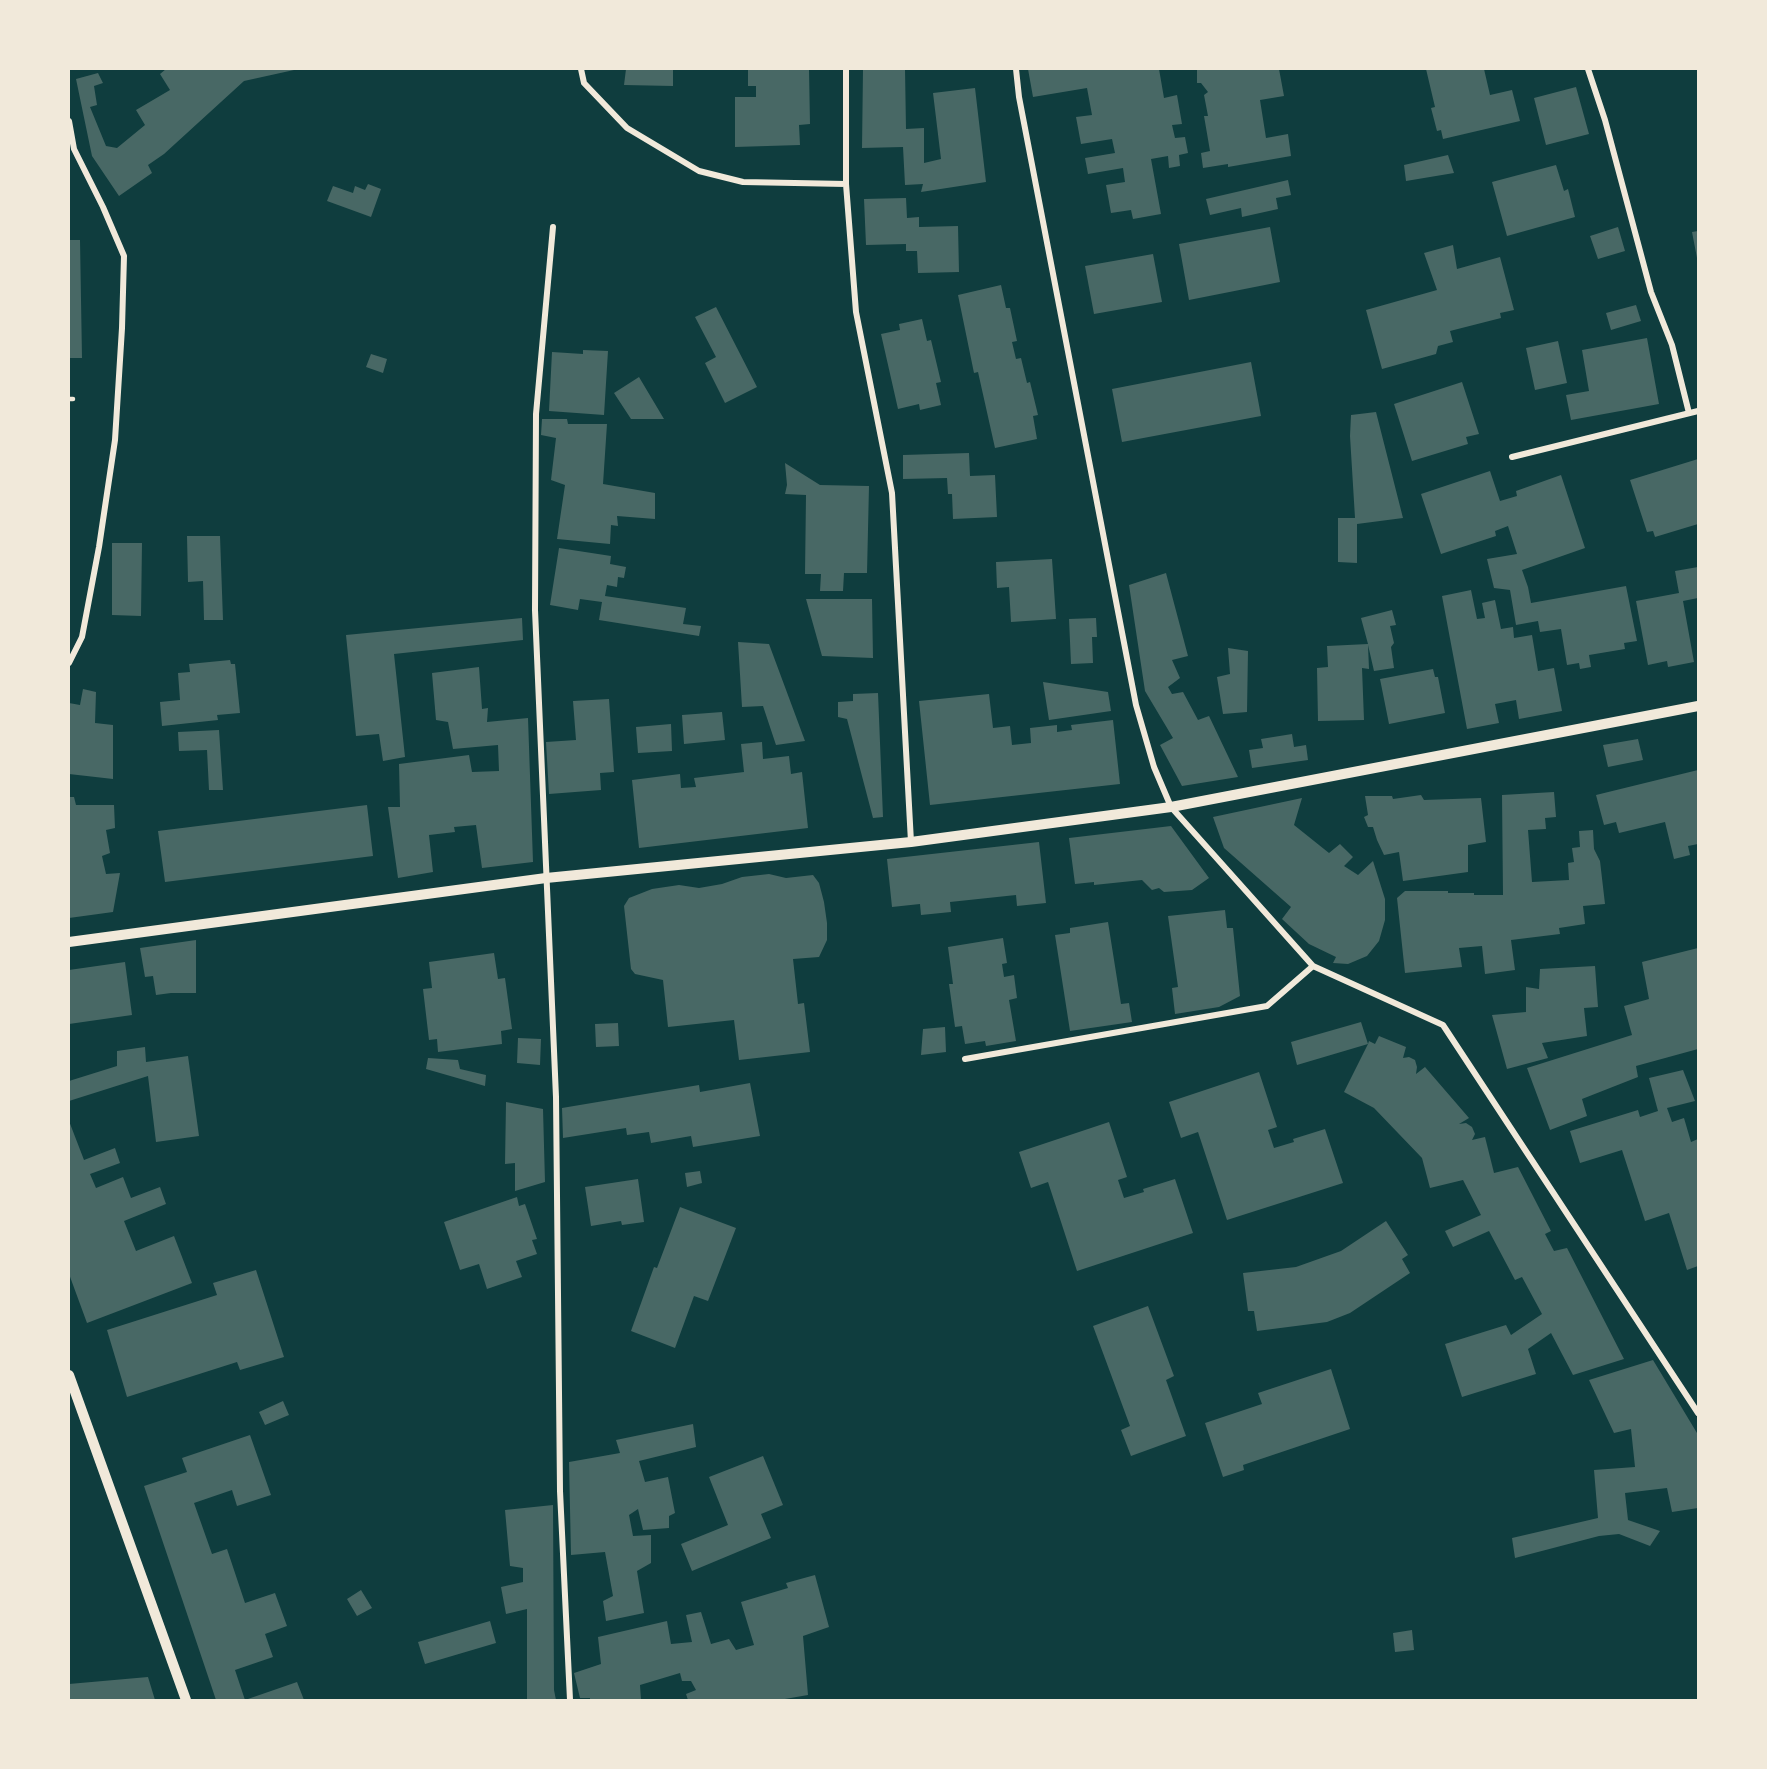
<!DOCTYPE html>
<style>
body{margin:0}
#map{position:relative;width:1767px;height:1769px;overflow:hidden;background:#0f3d3e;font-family:"Sofia Sans Condensed",sans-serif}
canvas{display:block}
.frame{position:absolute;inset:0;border:70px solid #f1e9da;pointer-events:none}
</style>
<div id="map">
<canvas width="1767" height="1769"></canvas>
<div class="frame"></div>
</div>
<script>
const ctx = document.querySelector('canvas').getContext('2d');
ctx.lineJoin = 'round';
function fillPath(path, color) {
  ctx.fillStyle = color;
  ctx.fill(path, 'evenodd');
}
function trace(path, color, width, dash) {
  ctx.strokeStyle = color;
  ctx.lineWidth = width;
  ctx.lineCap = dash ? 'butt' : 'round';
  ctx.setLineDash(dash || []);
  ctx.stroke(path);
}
fillPath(new Path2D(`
 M166,69L294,70L244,81L164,154L148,165L152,173L119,196L92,156L76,79L98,73L103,83L94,86L97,105L90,107L106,146L117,148L145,125L136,110L170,90L160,74Z
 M626,69H673V86L624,85Z
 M748,69H809L810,124L799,125L800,145L735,147V97H756V86H748Z
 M863,69H905L906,129L924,128V163L941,159L933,93L975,88L986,182L921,192L923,184L905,185L903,147L862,148Z
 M1028,69H1159L1164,98L1177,95L1182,124L1172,125L1175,138L1185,137L1188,153L1179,155L1180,166L1169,168L1168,156L1151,159L1161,214L1133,219L1131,210L1111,213L1106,185L1125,182L1123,168L1088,174L1085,158L1115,153L1112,139L1081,144L1076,117L1092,115L1087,88L1033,97Z
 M1197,69H1279L1284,96L1260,100L1266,138L1288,134L1291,156L1228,167V164L1203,168L1201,153L1210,151L1204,116H1208L1204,95L1208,92L1201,83H1197Z
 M1426,69H1484L1490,95L1512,90L1520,121L1443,139L1441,130L1437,131L1431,108L1435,107Z
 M1576,87L1589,134L1546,145L1534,98Z
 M1448,155L1454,173L1406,181L1404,165Z
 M1556,165L1564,191L1568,189L1575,217L1507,236L1492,182Z
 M1288,180L1291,195L1276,198L1278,209L1242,217L1241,208L1210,215L1206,199Z
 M368,184L381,189L371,217L327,201L333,186L353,193L355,186L365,190Z
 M906,198L907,218L919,217V227L958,226L959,272L918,273L917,251H906V244L866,245L864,199Z
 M1270,227L1280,282L1189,300L1179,244Z
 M1618,227L1625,251L1598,259L1590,236Z
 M1698,231V258H1697L1692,232Z
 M69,240H80L82,358H69Z
 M1453,245L1457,269L1500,257L1514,310L1500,313L1501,318L1450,331L1453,342L1438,346L1436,354L1382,369L1366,310L1437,290L1424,253Z
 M1153,254L1162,302L1094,314L1085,266Z
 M1001,285L1006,308H1010L1017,341L1012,342L1016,359L1021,358L1027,383L1030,382L1038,415L1033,416L1037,439L995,448L978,372L974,373L958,295Z
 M1636,305L1641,321L1611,330L1606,313Z
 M716,307L757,387L725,403L705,363L716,357L695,317Z
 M922,319L927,341L931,340L941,382L936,383L941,405L920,410L919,404L898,409L881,334L900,330L899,324Z
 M1647,338L1659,404L1571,420L1566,395L1589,391L1582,350Z
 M1558,341L1567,383L1535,390L1526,348Z
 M583,350L608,351L604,415L549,411L552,352L583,354Z
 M371,354L387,359L383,373L366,367Z
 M1251,362L1261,416L1122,442L1112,389Z
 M639,377L664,419H631L614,393Z
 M1462,382L1479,434L1466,437L1468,444L1412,461L1394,404Z
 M1376,412L1403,518L1357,524V563L1338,562V518H1355L1350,436L1351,415Z
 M542,419H567L568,424H607L603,484L655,493V519L617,516L618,526L611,525L610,544L557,539L565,485L551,480L556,438L541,435Z
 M969,453L970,476L995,475L997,517L953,519L952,494H948L947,478L903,479V455Z
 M1698,459V524L1655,537L1653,531L1647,532L1630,480Z
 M785,463L820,485L869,486L867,573H844L843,591H820L821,574H805L806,495L785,494L787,485Z
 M1490,471L1500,501L1517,496L1516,491L1561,475L1585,548L1522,570L1528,587L1531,603L1626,586L1637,641L1624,643L1625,649L1589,655L1591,667L1580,669L1579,663L1567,665L1561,629L1540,632L1538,621L1516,625L1510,590L1494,588L1487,559L1517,554L1508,526L1495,531L1496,536L1441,554L1421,494Z
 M187,536H220L223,620H204L203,581L188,582Z
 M112,543H142L141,616L112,615Z
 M559,548L611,556L610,564L626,567L624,578L618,577L617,587L607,585L605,596L686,608L683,624L701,626L699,636L599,620L602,602L580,599L578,610L550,605Z
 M1052,559L1056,619L1011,622L1009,587L997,588L996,562Z
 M1698,567V598L1683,601L1694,662L1668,667L1667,661L1648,665L1636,601L1679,593L1675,571Z
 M1166,573L1188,656L1172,660L1180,678L1168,687L1172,694L1183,692L1198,720L1209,716L1238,777L1182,786L1160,745L1173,738L1145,691L1129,585Z
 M1471,590L1477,619L1485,618L1482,603L1495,600L1501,629L1513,627L1514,638L1532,635L1538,671L1554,668L1562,711L1519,719L1516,700L1495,704L1499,723L1467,729L1442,596Z
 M806,599H872L873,658L822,656Z
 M1392,610L1396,625L1390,626L1394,643L1391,647L1394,668L1374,671L1368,645L1369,669L1362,668L1364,720L1318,721L1317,668L1328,667L1327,646L1368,644L1361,618Z
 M522,618L523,640L394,654L405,757L383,761L379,734L356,736L346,635Z
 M1096,618L1097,637H1092L1093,663L1071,664L1069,619Z
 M738,642L769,644L805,741L776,745L763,706L742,707Z
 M1228,648L1248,651L1247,712L1223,714L1217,677L1230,674Z
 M230,660L231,664H235L240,713L217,715L218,720L162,726L160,702L180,700L178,673L190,672L189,664Z
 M479,667L482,709L488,708L487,722L528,718L533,862L482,868L476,825L454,827L455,832L429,835L433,872L398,878L388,807H400L399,764L469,755L472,772L499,771L498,745L453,749L448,722L436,720L432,673Z
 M1433,669L1435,677H1438L1445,713L1389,724L1380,679Z
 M1043,682L1108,692L1111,711L1049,720Z
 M83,689L96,692L95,723L113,725V779L69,774V703L80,705Z
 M878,693L883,817L873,818L847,719L838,717V702L853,701V694Z
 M989,694L993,728L1010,726L1012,745L1031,743L1030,728L1057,725V732L1072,730L1071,725L1113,720L1120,784L930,805L919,701Z
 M609,699L614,772L600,773L601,790L549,794L546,742L576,740L573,701Z
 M722,712L725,740L684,744L682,715Z
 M671,724L672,751L638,753L636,727Z
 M219,730L223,790H209L207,750L179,751L178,732Z
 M1292,734L1294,747L1306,745L1308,760L1252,768L1249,750L1263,748L1261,739Z
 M1638,739L1643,760L1608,767L1603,745Z
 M762,742L763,759L789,756L791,774L802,772L808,828L639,848L632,780L680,774L681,788L696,787L694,778L744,772L741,744Z
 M1698,770V844L1688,846L1690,855L1674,859L1665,822L1619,833L1616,822L1604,825L1596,795Z
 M1554,792L1556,817L1545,818L1546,829L1528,830L1532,882L1569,880L1568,863L1574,862L1572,848L1580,847L1579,831L1593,830L1594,849L1600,861L1605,904L1583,906L1585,924L1559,928L1560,934L1511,940L1515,970L1485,974L1482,946L1459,948L1462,967L1405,973L1397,898L1405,891H1448V893H1474V895H1503L1502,795Z
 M1421,795L1424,800L1481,798L1486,842L1468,845V872L1403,881L1399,852L1384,855L1377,840L1373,827H1368L1364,817L1368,815L1365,796H1392L1393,799Z
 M69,797H74L76,805H114L115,828L106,830L110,853L102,856L106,874L120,873L113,912L69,918Z
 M1302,798L1294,825L1329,853L1340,844L1353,857L1344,866L1358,875L1373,861L1385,899V920L1379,941L1367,956L1348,964L1333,963L1336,957L1309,944L1282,919L1291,907L1224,848L1213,817Z
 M367,805L373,856L165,882L158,831Z
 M1171,826L1209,878L1192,890L1164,892L1159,888L1152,890L1142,880L1094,885V882L1075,884L1069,838Z
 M1039,842L1046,903L1017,906L1016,895L950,902L951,912L921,915L920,904L892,907L887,859Z
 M769,874L786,878L813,875L819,883L824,902L827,923V940L819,957L793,959L798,1004L804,1003L810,1052L739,1060L734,1020L668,1027L663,980L635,974L631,969L624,906L629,898L652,889L679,885L699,888L722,884L742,877Z
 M1225,910L1227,928H1233L1240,996L1219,1007L1175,1014L1172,988L1178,987L1168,916Z
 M1108,922L1121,1004L1129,1003L1132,1022L1070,1031L1055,935L1070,933V928Z
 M1003,938L1007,963L1002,964L1004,977L1014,975L1017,998L1009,1000L1016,1041L986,1046L985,1041L965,1044L962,1026L955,1027L949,984H953L948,947Z
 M196,940V993H171L156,995L153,976L145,977L140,948Z
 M1698,948V1049L1636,1066L1638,1077L1582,1099L1587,1116L1550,1130L1527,1068L1632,1035L1624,1006L1649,999L1642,962Z
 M494,953L498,979L505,978L512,1029L501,1031L502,1044L438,1052L437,1039L429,1040L423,989L432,988L429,962Z
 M125,962L132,1015L69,1024V970Z
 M1595,966L1598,1007L1584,1008L1587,1036L1542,1043L1548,1058L1507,1069L1492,1015L1526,1012V987L1539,989L1540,969Z
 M1361,1022L1368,1044L1369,1041L1375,1044L1379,1036L1406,1047L1403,1058L1409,1057L1415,1060L1417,1067L1416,1074L1425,1067L1469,1118L1459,1124L1466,1123L1472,1127L1475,1134L1472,1140L1485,1137L1494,1173L1518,1167L1551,1231L1545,1234L1554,1251L1567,1248L1624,1359L1573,1375L1551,1333L1528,1349L1536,1374L1462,1397L1445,1344L1506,1325L1511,1335L1542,1314L1522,1277L1515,1280L1489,1231L1453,1247L1445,1231L1481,1215L1463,1180L1430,1188L1422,1158L1374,1108L1344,1092L1368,1044L1297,1065L1291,1042Z
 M618,1023L619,1046L596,1047L595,1024Z
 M945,1027L946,1052L921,1055L923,1029Z
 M518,1038L541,1039L540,1065L517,1063Z
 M145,1047L146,1062L188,1056L199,1136L156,1142L148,1076L69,1101V1081L117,1066V1051Z
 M428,1058L458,1060L460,1069L486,1075L485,1086L426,1069Z
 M1683,1070L1695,1101L1667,1108L1672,1122L1684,1118L1691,1142L1698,1139V1266L1687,1270L1669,1213L1645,1221L1622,1150L1580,1163L1570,1131L1638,1110L1640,1117L1658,1111L1649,1078Z
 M1259,1072L1277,1127L1268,1130L1274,1148L1294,1142L1293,1139L1325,1129L1343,1183L1227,1220L1198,1132L1181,1138L1169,1102Z
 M750,1083L760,1136L693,1147L691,1136L651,1143L649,1132L627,1135L626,1128L563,1138L562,1108L699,1085L700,1092Z
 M506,1102L543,1109L545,1182L515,1191V1163L505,1164Z
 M69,1121L84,1160L115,1148L120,1163L90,1174L96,1188L123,1177L131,1198L160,1187L166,1204L124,1221L136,1251L174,1236L192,1283L87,1323L69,1274Z
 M1109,1122L1127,1177L1118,1180L1124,1198L1144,1192L1143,1189L1175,1179L1193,1233L1077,1271L1048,1182L1031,1188L1019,1152Z
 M700,1171L702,1183L687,1187L685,1173Z
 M638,1179L644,1222L622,1225L621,1221L591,1226L585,1187Z
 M517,1197L519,1206L525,1204L537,1239L532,1240L537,1254L516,1261L522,1277L487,1289L479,1264L460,1270L444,1222Z
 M680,1207L736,1228L708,1301L694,1296L675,1348L631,1331L654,1267L657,1268Z
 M1386,1221L1408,1255L1402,1259L1410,1273L1350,1313L1327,1322L1257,1331L1254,1311H1248L1243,1273L1296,1267L1341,1251Z
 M256,1270L284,1357L240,1370L237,1362L127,1397L107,1330L217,1295L213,1283Z
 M1148,1306L1174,1376L1166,1380L1186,1436L1131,1456L1121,1430L1130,1426L1093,1326Z
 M1653,1360L1697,1433L1698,1508L1672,1512L1667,1488L1625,1493L1628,1520L1660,1531L1650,1546L1619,1534L1599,1536L1515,1558L1512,1538L1598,1518L1594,1470L1635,1467L1631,1429L1614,1433L1589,1380Z
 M1331,1369L1350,1429L1243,1465L1244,1470L1223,1477L1205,1423L1262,1404L1258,1393Z
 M283,1401L289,1415L265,1425L259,1412Z
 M693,1424L696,1447L639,1461L645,1482L668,1477L675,1513L669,1516V1528L643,1530L638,1509L629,1515L633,1536L651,1535V1563L637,1571L644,1613L606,1621L603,1601L613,1596L605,1552L571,1555L569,1462L620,1453L616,1440Z
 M250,1435L271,1495L237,1506L232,1490L194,1503L212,1554L227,1549L245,1603L275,1593L287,1626L265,1634L273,1657L235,1670L245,1700H216L144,1486L187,1472L182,1458Z
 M763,1456L783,1505L761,1514L771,1538L692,1571L681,1544L728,1525L709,1477Z
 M553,1505L554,1690L556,1700H527V1609L506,1614L501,1587L523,1582V1568L510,1566L505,1510Z
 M815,1575L829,1627L803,1636L808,1695L779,1700H688L686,1694L696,1690L691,1681H682L680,1673L640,1685L641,1700H590V1698H580L574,1673L601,1664L598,1637L667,1621L671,1644L692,1642L686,1615L701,1612L711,1644L729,1639L736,1650L754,1645L741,1602L788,1588L786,1583Z
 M361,1590L372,1608L357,1616L347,1599Z
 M490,1621L496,1643L425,1664L418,1642Z
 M1412,1630L1414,1650L1395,1652L1393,1633Z
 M148,1677L155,1700H69V1684Z
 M297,1682L304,1700H245Z`), '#486865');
trace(new Path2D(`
 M69,399H73`), '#f1e9da', 4.5);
trace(new Path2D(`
 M581,69L584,83L627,128L699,171L743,182L846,184
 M846,69V184L856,312L892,493L911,842
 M1016,69L1019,97L1136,705L1154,767L1171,807L1313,966L1443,1025L1698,1413
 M1588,69L1605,120L1651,292L1672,345L1689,413
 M69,121L74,149L103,207L124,256L122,328L115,440L99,547L82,637L69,663
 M553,227L536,414L535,610L556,1097L560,1491L570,1700
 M1512,457L1698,411
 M965,1059L1267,1006L1313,966`), '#f1e9da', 6);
trace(new Path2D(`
 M69,942L546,878L911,842L1171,807L1698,706
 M69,1375L186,1700`), '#f1e9da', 10);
</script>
